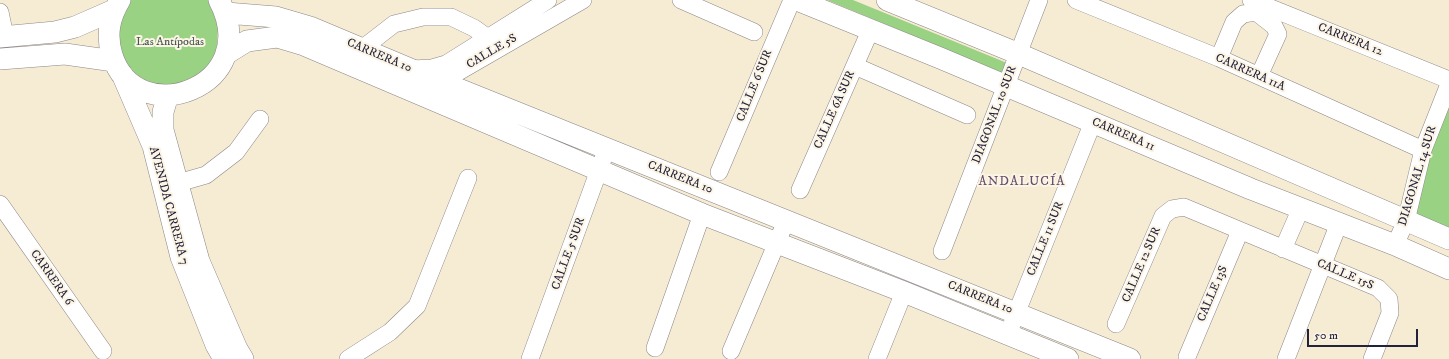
<!DOCTYPE html>
<meta charset="utf-8">
<style>
body{margin:0}
#map{position:relative;width:1449px;height:359px;overflow:hidden;background:#f6ebd3;font-family:"IM FELL DW Pica",serif}
canvas{display:block}
.scale{position:absolute;left:1307px;top:329px;width:111px;height:18px;box-sizing:border-box;border:2px solid #22223b;border-top:0;padding-left:5px;font-size:12px;line-height:14px;white-space:nowrap;color:#22223b;-webkit-text-stroke:3px #fcf5e5;paint-order:stroke}
</style>
<div id="map">
<canvas width="1449" height="359"></canvas>
<div class="scale">50 m</div>
</div>
<script>
const ctx = document.querySelector('canvas').getContext('2d');
ctx.lineJoin = 'round';
function fillPath(path, color) {
  ctx.fillStyle = color;
  ctx.fill(path, 'evenodd');
}
function trace(path, color, width, dash) {
  ctx.strokeStyle = color;
  ctx.lineWidth = width;
  ctx.lineCap = dash ? 'butt' : 'round';
  ctx.setLineDash(dash || []);
  ctx.stroke(path);
}
function write(font, color, halo, rows, align = 'center') {
  ctx.font = font + ' "IM FELL DW Pica",serif';
  ctx.lineWidth = 4;
  ctx.setLineDash([]);
  ctx.textBaseline = 'middle';
  ctx.strokeStyle = halo;
  ctx.fillStyle = color;
  for (const [text, x, y, turn = 0] of rows) {
    ctx.save();
    ctx.translate(x, y);
    ctx.rotate((+turn || 0) * Math.PI / 180);
    ctx.textAlign = isNaN(turn) ? turn : align;
    if (halo) ctx.strokeText(text, 0, 0);
    ctx.fillText(text, 0, 0);
    ctx.restore();
  }
}
fillPath(new Path2D(`
 M129,0H211L219,14L216,58L195,79L166,86L152,83L138,76L128,65L120,52L118,22Z
 M827,0H853L1007,63L1003,73Z
 M1449,98V232L1412,216L1429,149Z`), '#9ad284');
const minor = new Path2D(`
 M681,0L754,32
 M1076,0L1219,58L1423,150
 M1251,0L1449,80
 M1259,0L1256,12L1274,26L1278,34L1259,76
 M0,12L5,36
 M363,48L394,24L423,17H451L474,28L488,38
 M1219,58L1234,22L1243,14L1256,12
 M855,66L967,115
 M412,69L432,68L446,64L548,0
 M431,85L441,82L583,0
 M719,172L792,0
 M178,183L206,175L236,152L260,119
 M800,190L870,31
 M0,204L103,351
 M1395,245L1406,221L1423,150L1449,84
 M1283,249L1301,208
 M942,251L1039,0
 M1116,324L1163,216L1172,209L1184,207L1378,288L1389,299L1390,313L1372,359
 M1008,334L1093,122
 M655,348L702,214
 M731,351L786,221
 M1187,357L1240,231
 M348,359L390,332L417,306L468,178
 M530,359L607,148
 M877,359L904,292
 M1286,359L1339,223`);
const major = new Path2D(`
 M120,0C109,18 106,35 112,55C136,133 265,87 219,0
 M797,0L940,58L1251,189L1395,245L1449,269
 M887,0L1019,54L1449,239
 M226,13L276,17L310,27L441,82L1130,359
 M0,37L55,32L75,27L114,10
 M226,54L247,41L277,37L304,45L702,214L904,292L1068,359
 M0,59L65,54L114,61
 M122,74L153,146L181,257L216,345L224,359
 M168,95L163,112V130L199,261L237,349L243,359`);
trace(minor, '#8c8687', 18);
trace(major, '#8c8687', 22);
trace(minor, '#fff', 17);
trace(major, '#fff', 21);
write('12px', '#22223b', '#fcf5e5', [
 ["CARRERA 12",1350,40,22],
 ["CALLE 5S",492,52,-31],
 ["CARRERA 10",379,56,23],
 ["CARRERA 11A",1250,73,24],
 ["CALLE 6 SUR",755,86,-68],
 ["CALLE 6A SUR",835,110,-66],
 ["DIAGONAL 10 SUR",995,115,-69],
 ["CARRERA 11",1123,135,23],
 ["DIAGONAL 14 SUR",1418,176,-73],
 ["CARRERA 10",680,178,22],
 ["AVENIDA CARRERA 7",168,206,75],
 ["CALLE 11 SUR",1046,239,-68],
 ["CALLE 5 SUR",569,254,-70],
 ["CALLE 12 SUR",1142,265,-67],
 ["CALLE 15S",1345,275,23],
 ["CARRERA 6",51,278,55],
 ["CALLE 13S",1213,294,-67],
 ["CARRERA 10",980,298,22]
]);
write('12px', '#465751', '#fcf5e5', [
 ["Las Antípodas",170,43]
]);
ctx.letterSpacing = '1px';
write('13px', '#654f6b', '#fcf5e5', [
 ["ANDALUCÍA",1022,182]
]);
ctx.letterSpacing = '0px';
</script>
